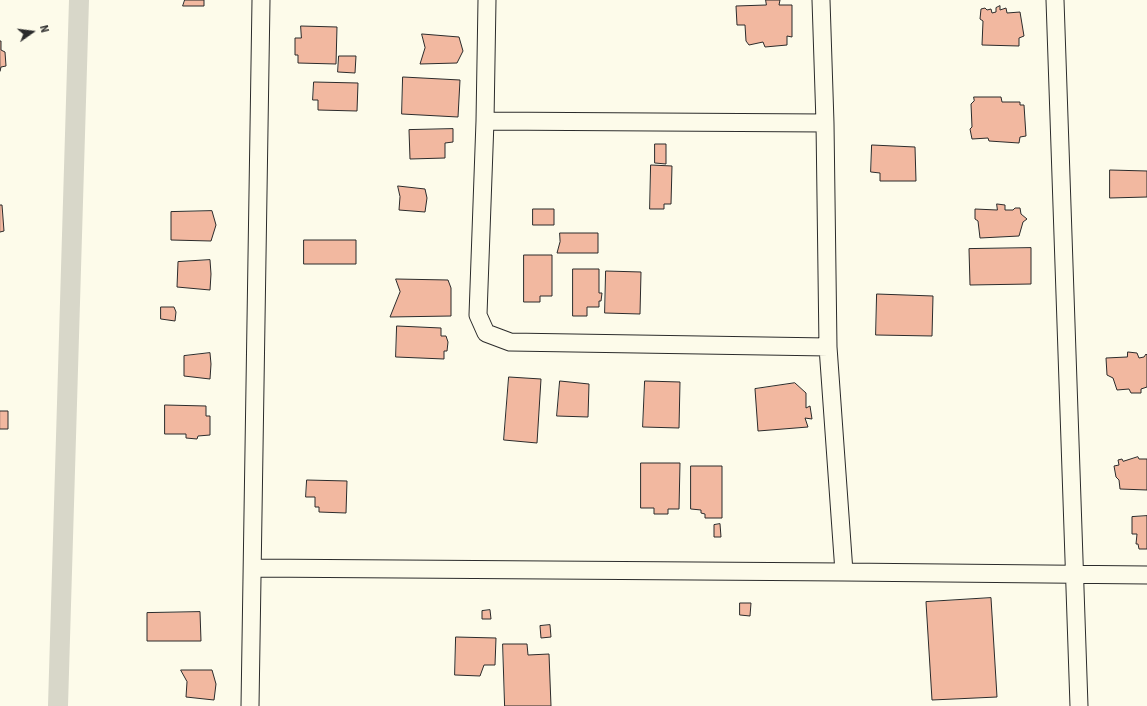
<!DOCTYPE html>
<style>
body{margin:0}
#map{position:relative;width:1147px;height:706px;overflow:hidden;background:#fdfbea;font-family:"Source Sans 3",sans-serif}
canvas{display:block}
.north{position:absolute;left:12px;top:12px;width:40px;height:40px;-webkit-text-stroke:3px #fdfbea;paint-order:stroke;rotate:76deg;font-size:11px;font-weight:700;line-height:16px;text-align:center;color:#2b2b2b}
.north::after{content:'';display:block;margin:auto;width:14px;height:18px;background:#2b2b2b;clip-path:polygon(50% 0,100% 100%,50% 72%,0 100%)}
</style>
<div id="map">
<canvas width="1147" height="706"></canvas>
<div class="north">N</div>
</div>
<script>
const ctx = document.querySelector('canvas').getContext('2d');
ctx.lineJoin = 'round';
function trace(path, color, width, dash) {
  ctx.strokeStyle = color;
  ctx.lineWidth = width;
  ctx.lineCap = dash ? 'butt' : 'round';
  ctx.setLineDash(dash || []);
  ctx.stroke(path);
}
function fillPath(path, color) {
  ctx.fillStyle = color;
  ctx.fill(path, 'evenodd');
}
trace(new Path2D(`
 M58,706L79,0`), '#d8d7c9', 20);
const building = new Path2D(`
 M185,0H204V6H183Z
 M766,0H780L779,5H792V37L787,36V45L765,47L763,42L749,45L746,41L745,25H737L736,6L766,5Z
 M1000,6V10L1006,8L1007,13L1020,12L1024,36L1019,38V46L982,45L983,21L980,19L981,9L985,8L987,10L991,9L992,13L996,12V8Z
 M301,26L337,27L336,64L298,63V55H295V38H301Z
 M422,34L459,37L463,51L457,63L420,64L425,48Z
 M0,41H1V50L5,52L6,66L1,67L0,71Z
 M339,56H356L355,73L338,72Z
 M403,77L460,80L458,117L402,114Z
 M314,82L358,83L357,111L318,110V100H313Z
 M974,97H1001L1002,102H1020V105H1024L1026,136L1020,137L1019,143L989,141L988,138L972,139L970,129L972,127L971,104L974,101Z
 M453,129V142L445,143V158L410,159L409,130Z
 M655,144H666V164L655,163Z
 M872,145L915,147L916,181H880V173L871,172Z
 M651,165L672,166L671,204H664V209H650Z
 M1110,170L1147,171V197L1110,198Z
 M398,186L425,189L427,198L425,212L399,210L400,197Z
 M997,204L1005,205V210H1013L1015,208H1020L1021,214L1027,219L1023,222L1019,236L980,238L978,221L975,219V209L997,210Z
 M0,205H2L4,231L0,232Z
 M533,209H554V225H533Z
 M212,211L216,225L211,241L171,240V212Z
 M560,233H598V253H557L560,242Z
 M304,240H356V264H304Z
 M1031,248V284L970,285L969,249Z
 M524,255H552V296H540V302H524Z
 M210,260L211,274L210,290L177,287L178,262Z
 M573,269H599V293H602L601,301H599V307H587V316H573Z
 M606,271L641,272L640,314L605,313Z
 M396,279L448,280L451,288V316L390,317L400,292Z
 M877,294L933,296L932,336L876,335Z
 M161,307H174L176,312L175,321L161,319Z
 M397,326L441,328V336H446L448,342L447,351H444V359L396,357Z
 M1128,352L1137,353L1139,358L1144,357L1146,354L1147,355V387L1141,389V393H1131L1129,389L1117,390L1113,378L1107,375L1106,358L1127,357Z
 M210,353L211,364L210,379L184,376V356Z
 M509,377L541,379L537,443L504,440Z
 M560,381L589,384L588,417L557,416Z
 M645,381L680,382L679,428L643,427Z
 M795,383L806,393V408L810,406L812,419L805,418L808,427L758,431L755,389Z
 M165,405L206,406V416H210V435L198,436L197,439L186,438V434H165Z
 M0,411H8V429H0Z
 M1138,457L1139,459H1147V490L1120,489L1119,480L1116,477L1114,466L1119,465L1118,460L1122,459L1123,461Z
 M641,463H680L679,509H668V514H654V508H641Z
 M691,466H722V518H705V514L701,513V510L691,509Z
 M307,480L347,481L346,513L319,512V507H315V497H306Z
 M1147,516V549H1139L1138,544H1136L1137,534H1132V517Z
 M720,524L721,537H714V525Z
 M991,598L997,697L932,700L926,602Z
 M740,603H751L750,616L740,615Z
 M490,610L491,619H482V611Z
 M200,612L201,641H147V613Z
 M550,625L551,637L541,638L540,626Z
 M456,637L496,638L495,665H484L480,676L455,675Z
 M503,644H527L528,655L549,654L551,706H505Z
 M181,670H212L216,684L214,700L186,697L187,682Z`);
fillPath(building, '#f2b8a0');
trace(building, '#2b2b2b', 1);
const street = new Path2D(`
 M487,0L485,121L478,315L486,333L510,342L828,347
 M821,0L825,123L828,347L844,572
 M1055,0L1079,706
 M485,121L825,123
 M253,568L844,572L1147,575
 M250,706L261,0`);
trace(street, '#2b2b2b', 19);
trace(street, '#fdfbea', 17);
</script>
